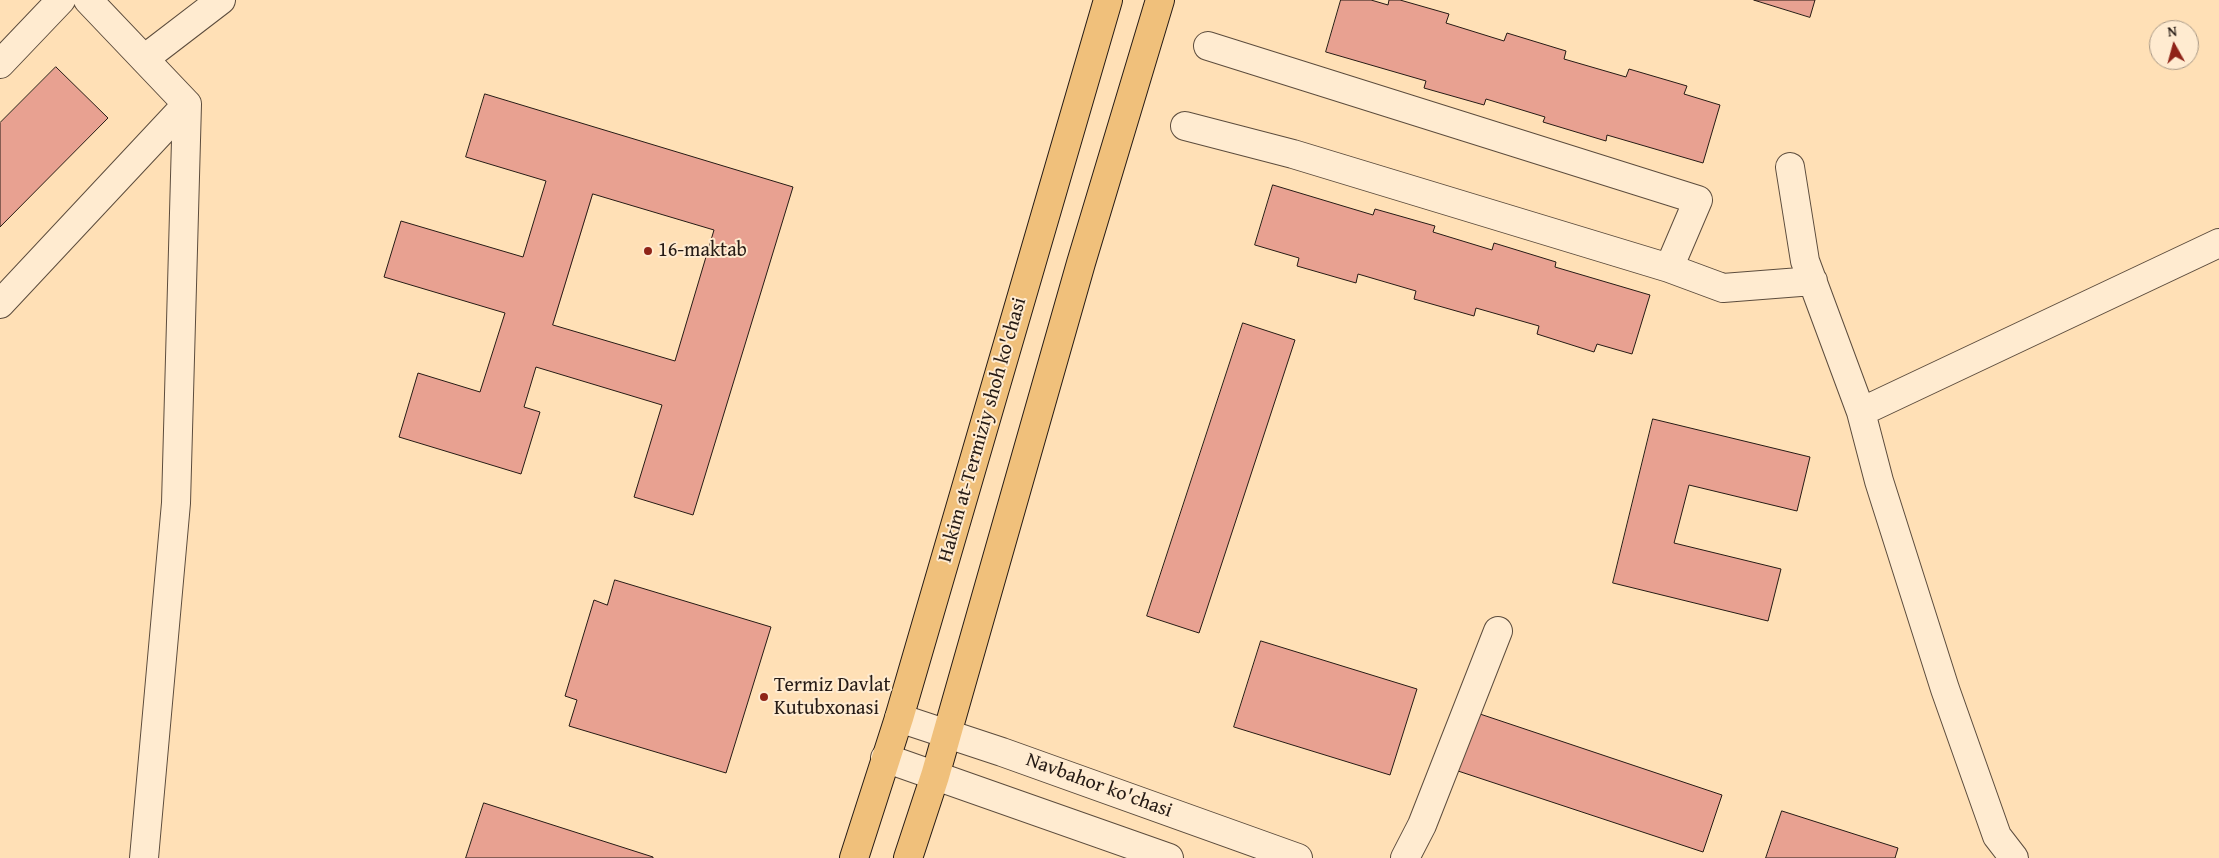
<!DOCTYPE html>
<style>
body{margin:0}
#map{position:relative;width:2219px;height:858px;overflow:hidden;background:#ffe0b6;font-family:"Gentium Book Plus",serif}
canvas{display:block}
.north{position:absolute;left:2149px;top:20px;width:50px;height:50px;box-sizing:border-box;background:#ffebd0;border:1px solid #a89885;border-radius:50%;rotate:353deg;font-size:14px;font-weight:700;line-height:20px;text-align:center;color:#261b15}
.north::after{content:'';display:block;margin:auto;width:18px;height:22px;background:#8f2418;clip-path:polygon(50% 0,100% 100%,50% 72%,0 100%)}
</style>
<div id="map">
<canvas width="2219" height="858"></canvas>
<div class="north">N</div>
</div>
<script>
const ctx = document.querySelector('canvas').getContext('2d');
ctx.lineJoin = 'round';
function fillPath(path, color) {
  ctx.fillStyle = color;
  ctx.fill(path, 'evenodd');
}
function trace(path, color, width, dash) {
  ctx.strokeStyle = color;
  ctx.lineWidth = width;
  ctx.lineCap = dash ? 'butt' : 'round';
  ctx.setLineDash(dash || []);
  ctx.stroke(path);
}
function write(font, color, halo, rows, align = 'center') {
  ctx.font = font + ' "Gentium Book Plus",serif';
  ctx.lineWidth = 4;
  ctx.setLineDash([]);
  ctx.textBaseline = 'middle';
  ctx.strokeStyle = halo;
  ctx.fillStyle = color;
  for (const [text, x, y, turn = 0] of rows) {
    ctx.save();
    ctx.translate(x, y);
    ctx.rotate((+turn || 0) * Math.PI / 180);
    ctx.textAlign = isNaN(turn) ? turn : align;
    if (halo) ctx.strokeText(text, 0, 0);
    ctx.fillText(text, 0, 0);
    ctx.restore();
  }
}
const building = new Path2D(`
 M1341,0H1371L1388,5L1389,0H1400L1449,14L1446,23L1504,41L1507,33L1566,51L1564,59L1626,77L1629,69L1687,86L1684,94L1720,105L1703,163L1607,135L1606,141L1543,122L1545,117L1486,99L1484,105L1424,88L1426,81L1326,52Z
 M1754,0H1815L1810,17Z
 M56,67L108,118L0,227V123Z
 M485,94L793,187L693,515L634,497L662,405L536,367L524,407L540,412L521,474L399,437L418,373L480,392L505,313L384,277L401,221L523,257L546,181L466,157ZM593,194L714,230L675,361L553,325Z
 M1273,185L1373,215L1375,209L1435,226L1433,232L1492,250L1494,243L1556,262L1555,267L1650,295L1632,354L1597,344L1594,352L1537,334L1539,326L1476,308L1474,316L1414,299L1416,291L1358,274L1356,283L1297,266L1299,258L1255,245Z
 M1243,323L1295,340L1199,633L1147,616Z
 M1653,419L1810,457L1797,511L1689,485L1674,543L1781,569L1768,621L1613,583Z
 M615,580L771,627L726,773L569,726L577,700L565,696L594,600L607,605Z
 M1261,641L1417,689L1390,775L1234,727Z
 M1477,713L1722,795L1703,852L1458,771Z
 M484,803L653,857V858H466Z
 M1782,811L1898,848L1895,858H1766Z`);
fillPath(building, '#e8a191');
trace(building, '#261b15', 1);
const minor = new Path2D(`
 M88,0L187,104L176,503L144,858
 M1208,46L1698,200L1669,268L1723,288L1813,281
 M144,59L221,0
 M0,64L61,0
 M1185,126L1293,154L1669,268
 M1790,167L1805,261L1861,412
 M0,304L187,104
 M899,718L1002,752L1298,858
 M885,758L1169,858
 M1405,858L1422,825L1498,631
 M2014,858L1997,836L1945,689L1879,481L1861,412L2219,243`);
const major = new Path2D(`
 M854,858L899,718L1108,0
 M908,858L935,776L1081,263L1160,0`);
trace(minor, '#5c4c3d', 30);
trace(major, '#261b15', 30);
trace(minor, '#ffebd0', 28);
trace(major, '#f0c07b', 28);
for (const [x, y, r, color] of [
 [648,251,5,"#8f2418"],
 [764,697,5,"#8f2418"]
]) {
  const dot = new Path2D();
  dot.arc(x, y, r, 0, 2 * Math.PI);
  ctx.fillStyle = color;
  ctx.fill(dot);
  trace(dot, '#ffebd0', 2);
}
write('20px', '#261b15', '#ffebd0', [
 ["16-maktab",658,251],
 ["Termiz Davlat",774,686],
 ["Kutubxonasi",774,709]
], 'left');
write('20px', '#261b15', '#ffebd0', [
 ["Hakim at-Termiziy shoh ko'chasi",983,430,-74],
 ["Navbahor ko'chasi",1099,786,20]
]);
</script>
